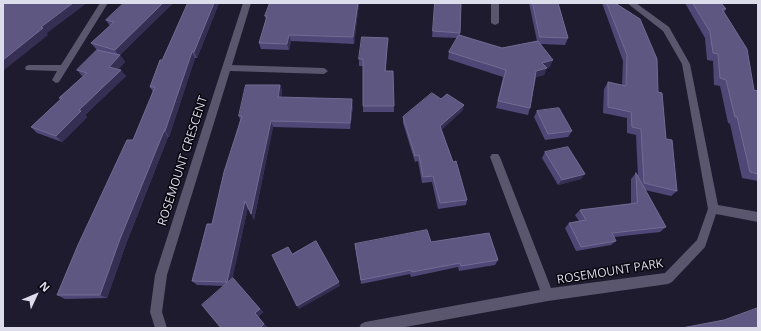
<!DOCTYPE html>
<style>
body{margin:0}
#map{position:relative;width:761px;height:331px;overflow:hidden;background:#1e1b2f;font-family:"Open Sans",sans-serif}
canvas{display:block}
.frame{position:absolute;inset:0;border:4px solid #dddcea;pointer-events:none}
.north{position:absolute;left:16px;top:275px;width:40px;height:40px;-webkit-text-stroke:3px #08070f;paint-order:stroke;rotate:46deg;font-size:11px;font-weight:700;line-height:16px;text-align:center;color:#dddcea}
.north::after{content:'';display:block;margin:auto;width:14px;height:18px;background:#dddcea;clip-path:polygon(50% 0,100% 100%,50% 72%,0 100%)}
</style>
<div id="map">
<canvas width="761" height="331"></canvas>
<div class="frame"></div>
<div class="north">N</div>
</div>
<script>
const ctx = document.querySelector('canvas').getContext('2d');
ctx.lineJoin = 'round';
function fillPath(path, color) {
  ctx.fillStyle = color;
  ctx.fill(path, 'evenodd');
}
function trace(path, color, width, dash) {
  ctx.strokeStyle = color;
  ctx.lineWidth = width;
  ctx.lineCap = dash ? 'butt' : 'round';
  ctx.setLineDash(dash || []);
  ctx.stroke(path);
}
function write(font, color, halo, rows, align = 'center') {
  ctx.font = font + ' "Open Sans",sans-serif';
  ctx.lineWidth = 3;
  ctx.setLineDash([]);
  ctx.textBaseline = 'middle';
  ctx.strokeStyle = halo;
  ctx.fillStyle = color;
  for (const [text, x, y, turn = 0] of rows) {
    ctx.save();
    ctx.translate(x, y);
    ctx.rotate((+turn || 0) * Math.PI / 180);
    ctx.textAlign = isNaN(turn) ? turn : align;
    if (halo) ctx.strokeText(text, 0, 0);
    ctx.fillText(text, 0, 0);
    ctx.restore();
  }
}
fillPath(new Path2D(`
 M100,3H108L59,82L56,83L52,80L57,71L26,70L25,68L26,66L29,65H61Z
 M243,3H251L232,65L324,68L328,71L324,74L230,71L167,275L162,312L167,328H155L150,312L155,275Z
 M491,3H499V23L495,25L491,23Z
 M627,3H636L669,27L690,64L718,205L758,212V222L716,214L705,247L672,282L668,284L548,301L400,328H359L361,324L365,322L540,290L490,157L492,154H498L500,157L551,288L665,273L697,240L708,209L682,64L663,31Z`), '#59566d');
fillPath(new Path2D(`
 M173,3L120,55L125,62L118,69L126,76L85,115L87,117L62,142L37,133L31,127L61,99L59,98L83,76H82L77,70L97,50L91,43L110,26L106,20Z
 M188,3H219L197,58H195L169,137H168L126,244L107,298L65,299L57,295L133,140L153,92L150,87Z
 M270,3H359L354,44L291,41L289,50L261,49L259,43L266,20L265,16Z
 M435,3H461L460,36L502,48L537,41L529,3H558L568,38L565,45L541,44L550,67L546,68L544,75L536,77L530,108L528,115L496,108L503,77L448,59L449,52L457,38L432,37Z
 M602,3H615L658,92L666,139L677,191L671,196L645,190L666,227L660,232L614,237L616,241L611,245L576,251L565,228L569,223L579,221L575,215L580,210L631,204V179L636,173L638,177L636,135L627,133V118L603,113L604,89L608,82L622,85L623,61Z
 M685,3H721L726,9L724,12L754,90L758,91V181L742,178L730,124L728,123L720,86L714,85L713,61L707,60L705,38Z
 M387,44L386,71L394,106V112H363V66H359V59Z
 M280,85L282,91L281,97L353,106L350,129L273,127L254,220L248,207L232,279L263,312L258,317L267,327L266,328H221L224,286L197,285L192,281L212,224L240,120L239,116Z
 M441,99L464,105L462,111L441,130L467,200L466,205L438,209L432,182L422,183L418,161L415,162L403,123V117Z
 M537,111L572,131L568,137L545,140L534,117Z
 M545,152L581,179L558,185L542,158Z
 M431,242L498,260L495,265L459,271L458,267L411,277L410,274L361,284L355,244Z`), '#4f4776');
fillPath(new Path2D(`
 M73,3H87L47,33L48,35L3,71V60L41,27Z
 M163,3H173L119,56L115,50Z
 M214,3H219L197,58L194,52Z
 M358,3H359L354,44L353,37Z
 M289,35L291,41L289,50L287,44Z
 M192,52L195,58L169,137L165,131Z
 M120,55L125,62L114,73L109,67Z
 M553,60L550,67L539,69L542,63Z
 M547,68L544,75L534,77L536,71Z
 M121,70L126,76L85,115L87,117L62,142L56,136L79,110Z
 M280,85L282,91L280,103L278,97Z
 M352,99L353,106L350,129V123Z
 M464,105L462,111L439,132L440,126Z
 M271,121L273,127L254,220L251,214Z
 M164,131L168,137L126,244L107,298L100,295L120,239Z
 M585,174L581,179L558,185L562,180Z
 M245,201L248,207L231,286L227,282Z
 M339,282L340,286L299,309L297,306Z
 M260,309L263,312L258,317L267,327L266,328H260L255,313Z`), '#352f54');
const building = new Path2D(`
 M3,3H73L41,27L43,28L3,60Z
 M124,3H163L115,50L91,43L114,22L106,20Z
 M188,3H214L194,52H192L165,131H164L120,239L100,295H57L78,245L127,140H133L155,87H150L160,60H162Z
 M270,3H358L353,37L289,35L287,44L259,43L267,16H265Z
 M435,3H461L460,33L433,31Z
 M533,3H558L568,38L540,37Z
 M607,3H615L640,19L657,59L658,92L662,93L666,139L672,140L677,191L644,183L641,129L632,127L631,112L608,107V82L626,86L627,55Z
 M693,3H721L726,9H722L747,49L754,90L758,91V174L750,172L737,117H735L726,80L720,78L718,54L713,53L710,32Z
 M459,35L502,48L538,41L553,60L542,63L547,68L536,71L530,108L498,101L506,70L449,52Z
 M362,37L388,38L385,71H393L394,106H363V59H359Z
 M97,50L120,55L109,67L121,70L79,110L81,111L56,136L31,127L62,98H59L87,73L77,70Z
 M246,85H280L278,97L352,99L350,123L271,121L251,214L245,201L227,282L192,281L207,224H212L224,172L242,116H239Z
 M432,93L441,99L447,94L464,105L440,126L453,162L456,161L467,200L440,203L433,176L423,177L419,155L415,156L403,117Z
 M559,108L572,131L548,134L537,111Z
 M568,147L585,174L562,180L545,152Z
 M636,173L666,227L612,233L616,241L581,247L569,223L586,220L580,210L637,203Z
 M427,230L431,242L489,233L498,260L461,266L460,263L412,272L411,270L361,280L355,244Z
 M316,241L339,282L297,306L272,255L288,247L292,254Z
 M233,278L260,309L255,313L264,324L260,328H221L202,305Z
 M758,308V328H682L724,320Z`);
fillPath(building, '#5e5782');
trace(building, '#726c92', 1);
write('12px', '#dddcea', '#08070f', [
 ["ROSEMOUNT CRESCENT",183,161,-72],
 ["ROSEMOUNT PARK",610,272,-9]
]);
</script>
